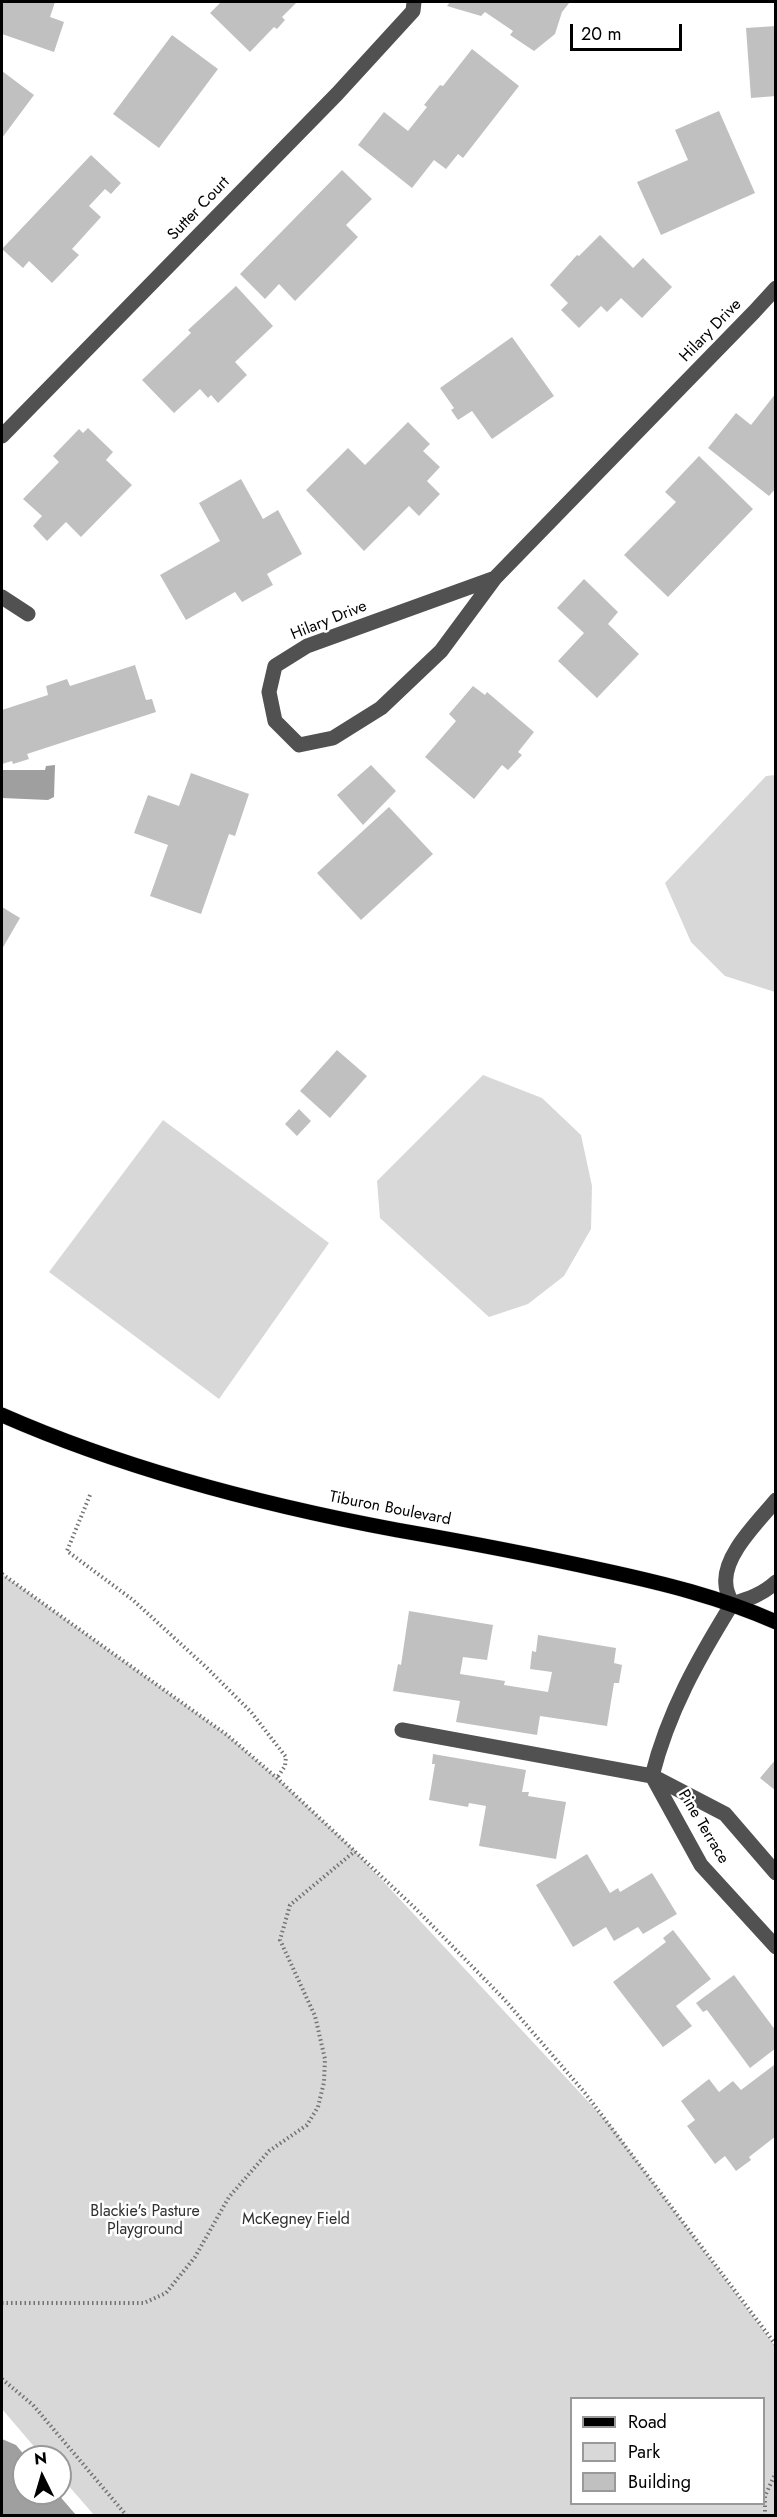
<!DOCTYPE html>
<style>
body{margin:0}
#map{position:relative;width:777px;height:2517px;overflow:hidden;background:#fff;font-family:Jost,sans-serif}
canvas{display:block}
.frame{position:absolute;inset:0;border:3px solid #000;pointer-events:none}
.legend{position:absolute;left:570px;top:2397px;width:195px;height:108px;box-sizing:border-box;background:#fff;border:2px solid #999;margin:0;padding:8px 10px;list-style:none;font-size:18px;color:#000}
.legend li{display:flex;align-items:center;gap:12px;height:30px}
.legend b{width:30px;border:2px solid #999}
.north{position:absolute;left:12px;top:2445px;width:60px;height:60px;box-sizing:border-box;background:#fff;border:2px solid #999;border-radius:50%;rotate:355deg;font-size:16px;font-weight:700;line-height:24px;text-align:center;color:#000}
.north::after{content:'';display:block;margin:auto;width:21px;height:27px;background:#000;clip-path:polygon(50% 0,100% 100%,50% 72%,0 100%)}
.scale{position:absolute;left:570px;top:24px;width:112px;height:27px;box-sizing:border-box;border:3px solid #000;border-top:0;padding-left:8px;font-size:18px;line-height:21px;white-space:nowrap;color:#000;-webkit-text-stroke:4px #fff;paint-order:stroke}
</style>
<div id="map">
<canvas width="777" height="2517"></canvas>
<div class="frame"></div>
<ul class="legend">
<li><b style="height:8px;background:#000"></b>Road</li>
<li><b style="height:16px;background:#d8d8d8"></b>Park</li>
<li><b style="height:16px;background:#c0c0c0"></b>Building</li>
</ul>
<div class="north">N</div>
<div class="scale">20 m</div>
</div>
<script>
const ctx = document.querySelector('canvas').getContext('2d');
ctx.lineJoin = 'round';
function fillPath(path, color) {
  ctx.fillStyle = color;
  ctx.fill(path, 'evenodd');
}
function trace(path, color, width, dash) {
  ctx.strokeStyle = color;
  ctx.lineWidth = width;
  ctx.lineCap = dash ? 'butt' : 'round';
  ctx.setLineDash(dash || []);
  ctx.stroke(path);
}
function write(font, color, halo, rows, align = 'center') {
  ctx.font = font + ' Jost,sans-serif';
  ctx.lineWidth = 5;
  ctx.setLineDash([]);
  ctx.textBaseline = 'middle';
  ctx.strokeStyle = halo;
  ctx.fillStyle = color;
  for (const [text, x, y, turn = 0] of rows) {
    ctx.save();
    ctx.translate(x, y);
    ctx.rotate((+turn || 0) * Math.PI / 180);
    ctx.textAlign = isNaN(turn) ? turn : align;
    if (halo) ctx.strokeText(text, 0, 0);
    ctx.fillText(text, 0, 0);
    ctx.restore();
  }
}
fillPath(new Path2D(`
 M775,775H776L775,992L725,976L691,942L665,883L766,776Z
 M483,1075L542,1098L581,1135L592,1186L591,1229L564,1276L528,1304L489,1317L380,1218L377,1181Z
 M163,1120L329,1243L219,1399L49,1272Z
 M2,1574L227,1735L277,1778L355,1851L611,2126L775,2346V2515H94L60,2476V2457H43L2,2409ZM764,2398V2504H572V2398Z`), '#d8d8d8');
fillPath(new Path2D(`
 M55,765L54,797L48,800L2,798V770H45L46,766Z
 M2,2439L16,2445L26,2457H24V2493H57L76,2515H2Z`), '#9f9f9f');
fillPath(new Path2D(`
 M2,2H55L50,17L64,22L54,52L2,34Z
 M221,2H297L282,17L285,20L277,29L274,27L250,52L210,13Z
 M450,2H570L562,12L555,34L534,51L510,35L513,31L485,12L481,16L447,6Z
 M776,26V96L751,98L746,28Z
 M172,35L218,69L159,148L113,114Z
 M472,49L519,86L463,158L458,154L446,169L434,160L412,188L358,145L384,112L408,131L427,107L424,105L440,85L443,86Z
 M2,71L34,95L2,138Z
 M719,111L755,193L661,235L637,182L688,160L675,130Z
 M91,155L121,183L111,194L105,189L89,206L101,217L72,249L79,255L52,283L29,261L23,268L2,249Z
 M342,170L372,199L346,225L358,237L295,301L279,284L265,299L240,274Z
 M600,235L633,268L643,258L672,287L642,318L621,298L607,312L601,306L579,328L561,310L568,303L550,285L577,255L579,256Z
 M236,286L273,326L235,362L247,375L218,403L211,395L208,398L200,389L174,413L142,380L191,333L188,330Z
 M512,337L554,396L492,439L472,411L458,420L451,410L454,408L440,388Z
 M776,393V488L769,496L708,448L736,413L751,425Z
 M408,422L430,444L423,451L440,467L427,481L440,494L419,516L409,506L364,551L306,490L348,448L365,465Z
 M88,428L113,452L106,460L132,485L81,537L66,522L47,541L33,526L42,516L23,499L59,462L53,456L79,429L83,433Z
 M699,456L753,509L668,597L624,555L676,502L665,492Z
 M241,479L263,519L278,510L302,554L267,574L273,585L242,602L235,592L186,620L160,575L220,541L199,503Z
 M584,579L618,612L608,624L639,654L597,698L558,661L584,633L557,608Z
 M135,665L146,700L152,699L156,712L27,754L29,759L13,764L12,761L2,764V710L48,695L46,686L67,679L70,686Z
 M473,686L485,695L487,692L534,732L518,752L522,755L508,770L502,765L474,799L425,757L456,721L449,714Z
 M371,765L396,791L363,825L337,795Z
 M191,773L249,794L235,836L229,834L201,914L150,896L168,845L134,833L148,795L179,806Z
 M389,807L433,854L361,920L317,873Z
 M2,907L20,918L2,949Z
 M337,1050L367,1076L330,1118L300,1091Z
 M299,1109L311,1121L297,1136L285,1124Z
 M409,1611L493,1625L487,1660L463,1657L460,1674L505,1681L504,1685L548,1692L552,1672L530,1669L532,1651L536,1652L538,1635L616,1648L614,1663L622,1665L619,1683H614L607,1726L540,1716L537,1735L456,1722L460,1701L393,1691L398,1664L401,1665Z
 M433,1754L526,1770L522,1792H529L528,1796L566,1802L556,1859L479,1846L486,1806L469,1803L468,1807L429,1800L435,1764H432Z
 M776,1759V1791L760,1778Z
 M587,1854L610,1893L618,1888L620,1892L652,1873L677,1914L643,1934L638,1927L614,1941L606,1927L573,1947L536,1885Z
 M673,1930L711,1979L676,2006L692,2026L663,2047L613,1982L666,1942L663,1938Z
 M734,1975L776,2031V2048L750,2068L707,2010L703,2012L696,2003Z
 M774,2065L776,2136L749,2157L751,2160L736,2171L725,2156L715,2164L687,2126L695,2120L681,2101L709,2079L719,2092L733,2081L741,2090Z`), '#c0c0c0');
const major = new Path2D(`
 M2,1415C127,1470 263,1505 397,1530C466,1542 534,1555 602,1570C662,1583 720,1597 776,1622`);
trace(major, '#dbdbdb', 16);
trace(new Path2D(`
 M90,1495L67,1551L133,1600L207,1668L251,1712L286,1757L285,1766L277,1778
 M2,1574L227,1735L277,1778L416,1909L504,1999L585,2093L776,2345
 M2,2303H144L166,2293L195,2257L229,2197L269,2151L307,2125L318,2107L324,2082L325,2059L315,2016L280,1940L290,1905L355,1851
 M2,2379L33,2405L127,2516
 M765,2516V2496L776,2472`), '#737373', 4, [1.5, 3]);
trace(new Path2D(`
 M2,436L337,94L413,11L414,2
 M495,578L441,651L381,708L333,738L299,745L275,721L269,692L275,666L307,646Z
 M495,578L754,312L776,288
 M2,597L28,614
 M732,1604C698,1659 668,1712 652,1776L701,1865L776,1947
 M732,1604C730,1598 726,1591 726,1585C722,1556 758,1522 776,1500
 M732,1604C749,1599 763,1594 776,1582
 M402,1730L652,1776L725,1814L776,1873`), '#515151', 15);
trace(major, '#000', 15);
write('16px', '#000', '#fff', [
 ["Sutter Court",199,209,-46],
 ["Hilary Drive",711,331,-46],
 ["Hilary Drive",329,621,-22],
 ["Tiburon Boulevard",390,1509,11],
 ["Pine Terrace",703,1827,59]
]);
write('16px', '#2f2f2f', '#fff', [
 ["Blackie's Pasture",145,2212],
 ["Playground",145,2230],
 ["McKegney Field",296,2220]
]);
</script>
